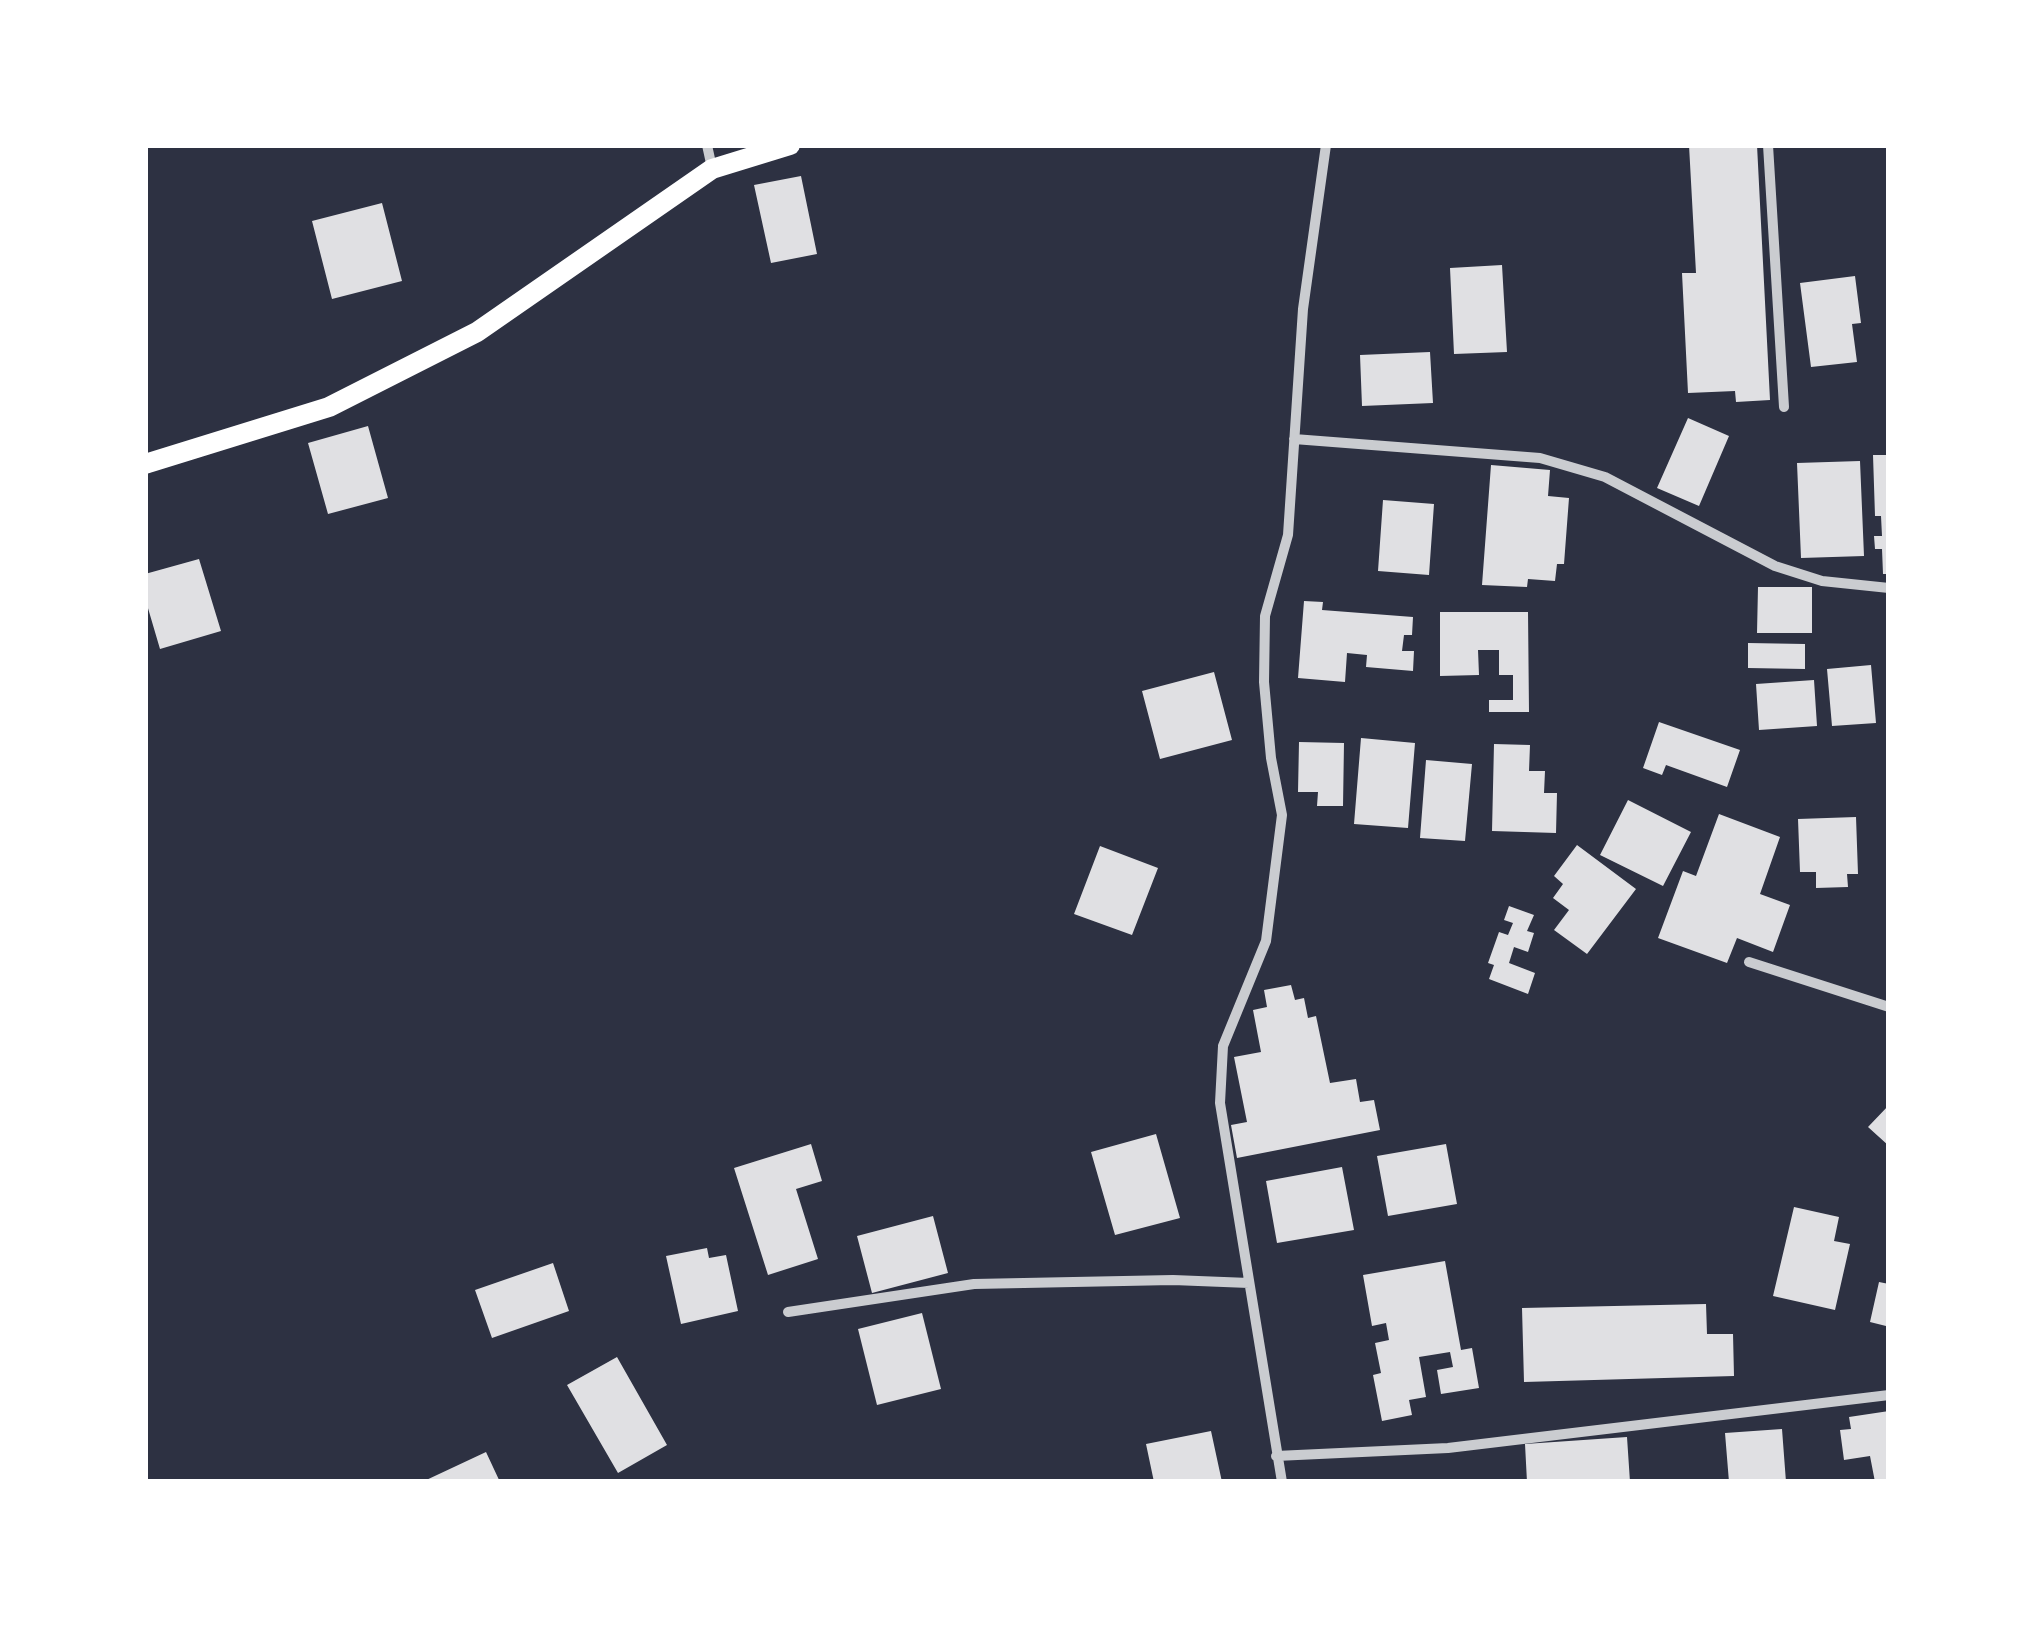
<!DOCTYPE html>
<style>
body{margin:0}
#map{position:relative;width:2034px;height:1627px;overflow:hidden;background:#2d3142;font-family:Raleway,sans-serif}
canvas{display:block}
.frame{position:absolute;inset:0;border:148px solid #fff;pointer-events:none}
</style>
<div id="map">
<canvas width="2034" height="1627"></canvas>
<div class="frame"></div>
</div>
<script>
const ctx = document.querySelector('canvas').getContext('2d');
ctx.lineJoin = 'round';
function fillPath(path, color) {
  ctx.fillStyle = color;
  ctx.fill(path, 'evenodd');
}
function trace(path, color, width, dash) {
  ctx.strokeStyle = color;
  ctx.lineWidth = width;
  ctx.lineCap = dash ? 'butt' : 'round';
  ctx.setLineDash(dash || []);
  ctx.stroke(path);
}
fillPath(new Path2D(`
 M1689,145H1757L1770,400L1736,402L1735,391L1688,393L1682,273H1696Z
 M801,176L817,254L771,263L754,185Z
 M382,203L402,281L332,299L312,221Z
 M1502,265L1507,352L1454,354L1450,268Z
 M1855,276L1861,323L1852,324L1857,362L1811,367L1800,283Z
 M1430,352L1433,403L1362,406L1360,355Z
 M1688,418L1729,436L1699,506L1657,488Z
 M368,426L388,498L328,514L308,443Z
 M1873,455H1889V574H1883L1882,549H1875L1874,536H1882L1881,516H1875Z
 M1860,461L1864,556L1801,558L1797,463Z
 M1491,465L1550,470L1548,496L1569,498L1564,564H1557L1555,581L1528,579L1527,587L1482,585Z
 M1383,500L1434,504L1429,575L1378,571Z
 M199,559L221,631L160,649L145,598V574Z
 M1758,587H1812V633H1757Z
 M1304,601L1323,602L1322,610L1413,617L1412,635H1404L1402,651H1414L1413,671L1366,667L1367,655L1347,653L1345,682L1298,678Z
 M1440,612H1528L1529,712H1489V700H1513V675H1499V650H1478L1479,675L1440,676Z
 M1748,643L1805,644V669L1748,668Z
 M1871,665L1876,723L1832,726L1827,669Z
 M1214,672L1232,740L1160,759L1142,691Z
 M1814,680L1817,726L1759,730L1756,684Z
 M1659,722L1740,750L1727,787L1666,765L1662,775L1643,768Z
 M1361,738L1415,743L1408,828L1354,824Z
 M1299,742L1344,743L1343,806H1317L1318,792H1298Z
 M1494,744L1530,745L1529,771H1545L1544,793H1557L1556,833L1492,831Z
 M1426,760L1472,764L1465,841L1420,838Z
 M1628,800L1691,832L1663,886L1600,855Z
 M1719,814L1780,837L1760,894L1790,905L1773,952L1737,938L1727,963L1658,938L1683,871L1696,876Z
 M1856,817L1858,874H1847L1848,887L1816,888V872H1800L1798,819Z
 M1577,845L1636,889L1587,954L1554,930L1569,910L1553,898L1563,884L1554,876Z
 M1100,846L1158,868L1132,935L1074,914Z
 M1509,906L1534,915L1527,931L1534,933L1528,952L1514,947L1509,963L1535,973L1528,994L1489,979L1494,965L1488,963L1499,932L1508,935L1513,923L1504,920Z
 M1291,985L1295,1000L1304,998L1308,1018L1316,1016L1330,1083L1356,1079L1360,1102L1374,1100L1380,1130L1237,1158L1231,1125L1247,1122L1234,1057L1261,1052L1253,1010L1267,1007L1264,990Z
 M1889,1105V1146L1868,1127Z
 M1156,1134L1180,1218L1115,1235L1091,1152Z
 M811,1144L822,1181L796,1189L818,1259L768,1275L734,1168Z
 M1446,1144L1457,1204L1388,1216L1377,1156Z
 M1342,1167L1354,1230L1277,1243L1266,1181Z
 M1794,1207L1839,1217L1834,1241L1850,1244L1835,1310L1773,1296Z
 M933,1216L948,1273L872,1293L857,1236Z
 M707,1248L709,1258L726,1255L738,1311L681,1324L666,1256Z
 M1445,1261L1461,1350L1472,1348L1479,1388L1441,1394L1437,1370L1453,1367L1450,1352L1419,1357L1426,1397L1409,1400L1412,1415L1382,1421L1373,1375L1381,1373L1375,1343L1389,1340L1386,1323L1372,1326L1363,1275Z
 M553,1263L569,1311L492,1338L475,1290Z
 M1879,1282L1889,1284L1886,1326L1870,1322Z
 M1706,1304L1707,1334H1733L1734,1376L1524,1382L1522,1308Z
 M922,1313L941,1389L877,1405L858,1329Z
 M617,1357L667,1445L618,1473L567,1385Z
 M1889,1411V1481L1875,1482L1870,1456L1844,1460L1840,1430L1851,1429L1849,1417Z
 M1782,1429L1786,1482H1729L1725,1433Z
 M1211,1431L1222,1482H1154L1146,1444Z
 M1627,1437L1630,1482H1527L1525,1444Z
 M486,1452L500,1482H422Z`), '#e0e0e3');
trace(new Path2D(`
 M707,145L712,168
 M1768,145L1784,407
 M1294,439L1540,458L1605,477L1775,566L1822,581L1889,588
 M1749,962L1889,1007
 M788,1312L974,1284L1173,1280L1249,1283
 M1276,1456L1448,1448L1889,1395
 M1282,1482L1220,1103L1223,1046L1266,941L1282,815L1271,758L1264,682L1265,616L1288,535L1303,309L1326,145`), '#caccd0', 10);
trace(new Path2D(`
 M145,464L329,407L477,332L712,169L790,145`), '#fff', 20);
</script>
